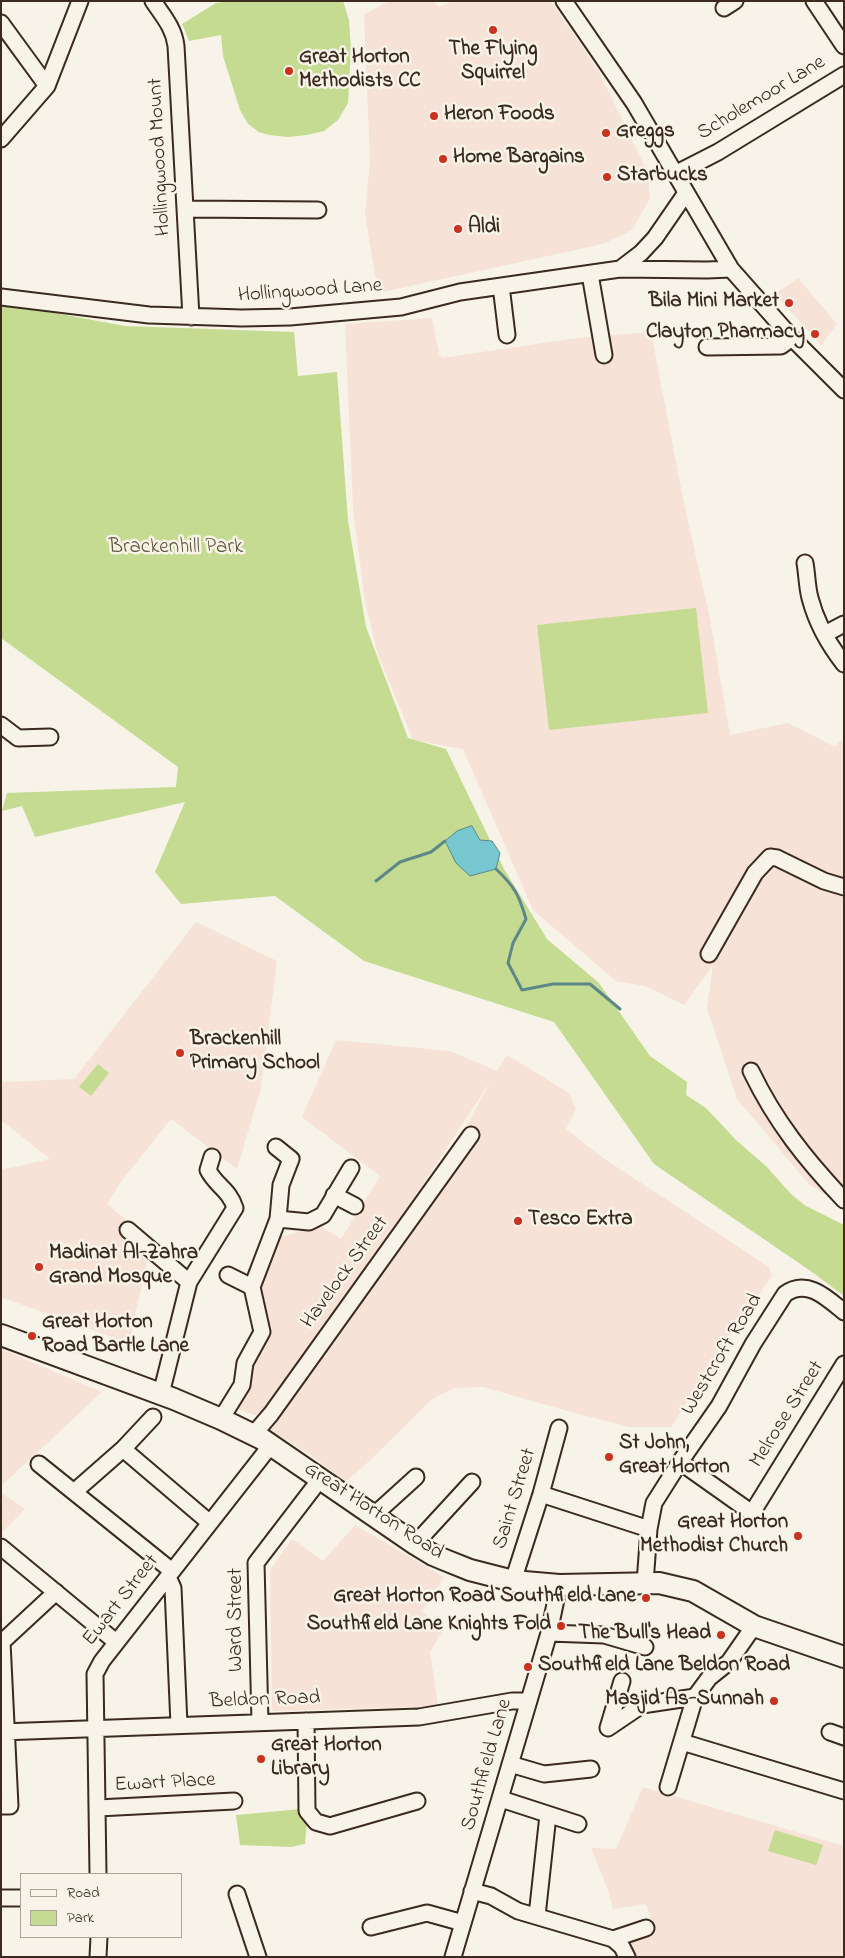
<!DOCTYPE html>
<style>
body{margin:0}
#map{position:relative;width:845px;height:1958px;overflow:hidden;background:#f7f3e8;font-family:"Indie Flower",sans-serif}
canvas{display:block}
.frame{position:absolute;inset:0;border:2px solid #3b2a1e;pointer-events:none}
.legend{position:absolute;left:20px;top:1873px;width:162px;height:65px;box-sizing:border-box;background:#f7f3e8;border:1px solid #aca397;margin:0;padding:6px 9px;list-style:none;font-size:15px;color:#3b2a1e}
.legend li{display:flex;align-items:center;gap:10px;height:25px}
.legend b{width:25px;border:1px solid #aca397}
</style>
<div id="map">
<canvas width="845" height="1958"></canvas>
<div class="frame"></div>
<ul class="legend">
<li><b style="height:6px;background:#f7f3e8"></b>Road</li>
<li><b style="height:14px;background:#c5db91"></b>Park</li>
</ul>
</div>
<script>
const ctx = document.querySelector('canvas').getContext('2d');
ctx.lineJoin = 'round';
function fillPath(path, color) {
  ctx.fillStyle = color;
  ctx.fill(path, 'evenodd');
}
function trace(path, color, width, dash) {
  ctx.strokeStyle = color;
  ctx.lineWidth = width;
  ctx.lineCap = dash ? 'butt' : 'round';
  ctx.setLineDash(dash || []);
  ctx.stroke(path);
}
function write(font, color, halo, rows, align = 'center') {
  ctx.font = font + ' "Indie Flower",sans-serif';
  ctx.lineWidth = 5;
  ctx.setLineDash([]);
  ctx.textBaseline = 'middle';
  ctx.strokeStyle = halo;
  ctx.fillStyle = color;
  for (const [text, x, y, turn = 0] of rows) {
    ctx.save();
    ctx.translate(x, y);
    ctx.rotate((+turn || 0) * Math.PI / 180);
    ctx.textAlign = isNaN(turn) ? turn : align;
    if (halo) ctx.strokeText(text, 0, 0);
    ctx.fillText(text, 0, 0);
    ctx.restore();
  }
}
fillPath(new Path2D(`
 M390,1H434L438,7L454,1H551L599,72L648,173L650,198L632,230L603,244L378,293L365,214L370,161L364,14Z
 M798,278L837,324L821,345L775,294Z
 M432,318L439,354L442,358L577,338L651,332L684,504L709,614L730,735L788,723L835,747L840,741L844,742V1207L809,1184L737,1099L707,1008L713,965L684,1005L645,986L616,981L533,910L463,749L413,740L377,652L365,601L353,509L345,324Z
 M196,922L277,961L261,1088L237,1169L171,1119L120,1183L107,1204L132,1225L122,1239L147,1261L129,1343L1,1297V1170L50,1159L1,1120V1082L74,1079Z
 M336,1040L450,1051L497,1071L507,1055L569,1093L576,1109L566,1129L603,1158L769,1267L772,1276L730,1335L671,1427H629L571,1412L483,1387L455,1388L431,1400L363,1467L345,1482L312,1456L255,1421L258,1416L235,1408L269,1330L258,1291L262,1242L320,1226L341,1239L380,1176L302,1117ZM492,1079L470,1120L377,1256H376Z
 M1,1349L102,1392L1,1486Z
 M1,1493L25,1509L2,1532L1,1531Z
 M355,1525L444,1577L422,1612L444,1628L430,1652L438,1706L272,1711L270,1570L292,1539L323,1561Z
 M643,1787L844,1846V1957H636L627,1943L655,1929L646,1904L613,1909L608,1890L591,1848L616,1849Z`), '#f6e2d6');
fillPath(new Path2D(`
 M228,1H343L349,20L351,49L348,103L338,120L324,131L307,135L288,137L269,135L259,132L248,124L240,110L223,56L221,35L189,41L182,24L216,3Z
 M1,303L125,326L294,332L298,376L337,372L348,521L366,627L408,738L446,749L504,869L547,939L599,983L650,1056L687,1082L686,1095L706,1108L737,1141L766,1166L791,1194L806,1206L844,1225V1296L812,1272L654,1164L554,1022L364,961L275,896L181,904L155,872L185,802L35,837L22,806L2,811L7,793L176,787L178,767L1,638Z
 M696,608L708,713L549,730L537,625Z
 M98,1064L109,1073L91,1096L79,1087Z
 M301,1809L307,1822L305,1844L291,1847L240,1845L236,1815Z
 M775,1830L823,1845L816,1865L768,1851Z`), '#c5db91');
const water = new Path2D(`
 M472,826L480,840L492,841L500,853L496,869L470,876L456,863L445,841L457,831Z`);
fillPath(water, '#76c7cf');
trace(water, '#5e8888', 1);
trace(new Path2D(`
 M496,869C515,887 519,895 526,919L513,943L508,963L522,990L553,984H590L620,1009
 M376,881L400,862L431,852L445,841`), '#5e8888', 3);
const minor = new Path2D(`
 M153,1C163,16 174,28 176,46L191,317
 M564,1L634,103L731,269L792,338L844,390
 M814,1L844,46
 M724,8L735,1
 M1,23L47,86
 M1,139L47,86L80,1
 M675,174L718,152L844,75
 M186,209L318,210
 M620,269L641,253L655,238L686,193
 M590,274L604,355
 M501,286L507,335
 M1,297L149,315L242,318L290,317L401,307L460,292L620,269L707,270L731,269
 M707,347L781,346L792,338
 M805,563C807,574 807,587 810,598C816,621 829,645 844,664
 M825,634L844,624
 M1,725L18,738L50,737
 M709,954L755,873L770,857L777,858L824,881L844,887
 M751,1071C775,1121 806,1160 844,1200
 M334,1195L355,1206
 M278,1219L309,1222L323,1215L351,1168
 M128,1230L189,1282
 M252,1287L278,1219L281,1185L291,1159L276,1147
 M161,1394L189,1282L235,1208C229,1189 216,1186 208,1170L212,1157
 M221,1419L242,1385L245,1363L262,1332L252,1287L228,1275
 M253,1435L271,1414L471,1135
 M123,1449L210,1523
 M680,1462L752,1513L844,1364
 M39,1464L172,1571
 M74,1492L123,1449L153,1417
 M541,1494L649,1529
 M373,1516L416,1477
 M415,1544L472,1482
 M1,1547L116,1642
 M168,1577L173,1588L179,1725
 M513,1581L541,1494L559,1428
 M645,1583L649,1529L654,1503L680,1462L719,1406L753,1344L785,1294C807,1278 827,1298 844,1312
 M549,1633L604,1635L645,1647
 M306,1721L307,1811L316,1822L330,1826L417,1801
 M260,1722L256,1563L321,1478
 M608,1728L642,1705L695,1697L709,1678L729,1662L754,1626
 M608,1728L622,1681
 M1,1732L419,1717L512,1701H528
 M830,1732L844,1737
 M682,1742L844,1791
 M510,1764L544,1774L591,1769
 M668,1787L695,1697
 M501,1799L578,1824
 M1,1806H10L2,1642L56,1592
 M98,1808L234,1801
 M98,1874L95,1674L102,1661L271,1445
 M472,1891L491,1896L518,1911L613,1939L622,1947L627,1957
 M237,1894L258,1957
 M1,1898H21
 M537,1916L548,1815
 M371,1927L427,1913L463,1923
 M613,1939L646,1928
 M98,1957L99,1937
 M453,1957L549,1633L559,1585`);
const major = new Path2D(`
 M1,1335L174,1399L221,1419L262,1439L415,1544L433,1555L445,1560L470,1570L513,1581L559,1585L659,1583L693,1591L754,1626L844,1657`);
trace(minor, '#3b2a1e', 19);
trace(major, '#3b2a1e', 24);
trace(minor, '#f7f3e8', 15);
trace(major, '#f7f3e8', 20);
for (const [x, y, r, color] of [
 [493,30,5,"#c8321e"],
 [289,71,5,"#c8321e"],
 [434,116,5,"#c8321e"],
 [606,133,5,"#c8321e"],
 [443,159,5,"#c8321e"],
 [607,177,5,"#c8321e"],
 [458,229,5,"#c8321e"],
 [789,303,5,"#c8321e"],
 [815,334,5,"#c8321e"],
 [180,1053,5,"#c8321e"],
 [518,1221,5,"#c8321e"],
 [39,1267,5,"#c8321e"],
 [32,1336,5,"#c8321e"],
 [609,1457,5,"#c8321e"],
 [798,1536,5,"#c8321e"],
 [646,1598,5,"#c8321e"],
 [561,1626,5,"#c8321e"],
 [721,1635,5,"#c8321e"],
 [528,1667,5,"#c8321e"],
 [774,1701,5,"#c8321e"],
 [261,1759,5,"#c8321e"]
]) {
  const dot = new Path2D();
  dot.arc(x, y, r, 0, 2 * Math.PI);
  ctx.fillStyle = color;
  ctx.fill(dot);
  trace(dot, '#f7f3e8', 2);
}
write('bold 21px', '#3b2a1e', '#f7f3e8', [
 ["The Flying",493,51,"center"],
 ["Squirrel",493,75,"center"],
 ["Great Horton",299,59],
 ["Methodists CC",299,83],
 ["Heron Foods",444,116],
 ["Greggs",616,133],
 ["Home Bargains",453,159],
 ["Starbucks",617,177],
 ["Aldi",468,229],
 ["Bila Mini Market",779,303,"right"],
 ["Clayton Pharmacy",805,334,"right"],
 ["Brackenhill",190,1041],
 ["Primary School",190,1065],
 ["Tesco Extra",528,1221],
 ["Madinat Al-Zahra",49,1255],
 ["Grand Mosque",49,1279],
 ["Great Horton",42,1324],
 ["Road Bartle Lane",42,1348],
 ["St John,",619,1445],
 ["Great Horton",619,1469],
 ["Great Horton",788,1524,"right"],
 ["Methodist Church",788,1548,"right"],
 ["Great Horton Road Southfield Lane",636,1598,"right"],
 ["Southfield Lane Knights Fold",551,1626,"right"],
 ["The Bull's Head",711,1635,"right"],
 ["Southfield Lane Beldon Road",538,1667],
 ["Masjid As-Sunnah",764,1701,"right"],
 ["Great Horton",271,1747],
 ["Library",271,1771]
], 'left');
write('21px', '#3b2a1e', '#f7f3e8', [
 ["Scholemoor Lane",762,99,-31],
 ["Hollingwood Mount",161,157,-93],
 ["Hollingwood Lane",310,292,-4],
 ["Havelock Street",346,1273,-54],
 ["Westcroft Road",723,1355,-59],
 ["Melrose Street",788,1415,-58],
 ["Saint Street",516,1499,-73],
 ["Great Horton Road",373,1512,33],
 ["Ewart Street",122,1601,-52],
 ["Ward Street",238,1620,-90],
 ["Beldon Road",265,1701,-2],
 ["Southfield Lane",488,1765,-74],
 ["Ewart Place",165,1784,-3]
]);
write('21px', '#5e563b', '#f7f3e8', [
 ["Brackenhill Park",176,549]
]);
</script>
